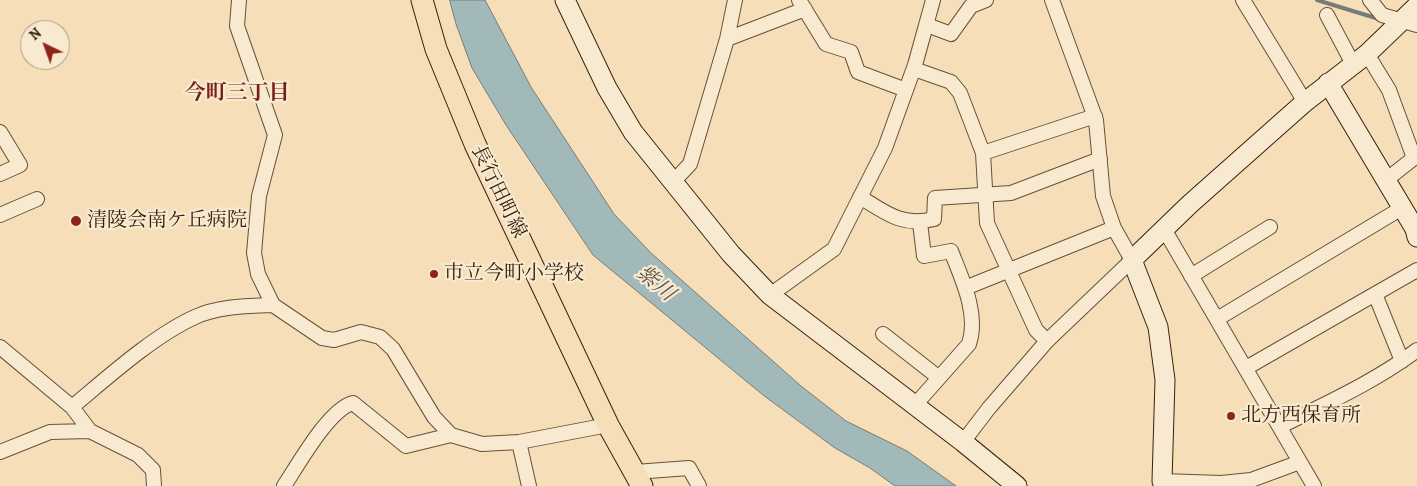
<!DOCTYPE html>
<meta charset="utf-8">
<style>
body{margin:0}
#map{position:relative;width:1417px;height:486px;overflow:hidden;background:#f5deb8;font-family:Alegreya,serif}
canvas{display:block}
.north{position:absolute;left:20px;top:20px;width:50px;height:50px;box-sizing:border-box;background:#f8ead1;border:1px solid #ac9982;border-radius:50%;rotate:318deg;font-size:14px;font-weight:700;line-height:20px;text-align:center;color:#39200c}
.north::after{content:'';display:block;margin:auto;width:18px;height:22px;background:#8f2418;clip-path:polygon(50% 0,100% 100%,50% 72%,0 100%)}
</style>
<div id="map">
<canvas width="1417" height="486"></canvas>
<div class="north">N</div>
</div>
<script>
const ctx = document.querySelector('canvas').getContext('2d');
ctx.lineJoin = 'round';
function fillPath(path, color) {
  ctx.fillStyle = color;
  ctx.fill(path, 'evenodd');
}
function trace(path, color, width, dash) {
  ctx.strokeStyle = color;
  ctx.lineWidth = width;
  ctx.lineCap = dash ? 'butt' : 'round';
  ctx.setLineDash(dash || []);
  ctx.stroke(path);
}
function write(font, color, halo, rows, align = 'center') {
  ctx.font = font + ' Alegreya,"Noto Serif JP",serif';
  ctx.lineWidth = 4.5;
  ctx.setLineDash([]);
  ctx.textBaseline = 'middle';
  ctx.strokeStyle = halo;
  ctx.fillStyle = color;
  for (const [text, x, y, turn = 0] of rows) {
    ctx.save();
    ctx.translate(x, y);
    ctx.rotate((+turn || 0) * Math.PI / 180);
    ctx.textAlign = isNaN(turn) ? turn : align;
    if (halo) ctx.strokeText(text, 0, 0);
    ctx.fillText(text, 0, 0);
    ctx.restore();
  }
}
const water = new Path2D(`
 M450,0H485L531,87L614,214L651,253L801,386L846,421L907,451L956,486H895L870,468L835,448L763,395L593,255L506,125L472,68L456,24Z`);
fillPath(water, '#a2b9ba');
trace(water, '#787c74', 1);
trace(new Path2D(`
 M1317,0L1379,19`), '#787c74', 4);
const street = new Path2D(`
 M239,0L237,26L275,135L259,196L254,253L258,274L273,305L322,338L334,340L361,332L380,337L393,349L434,417L451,435
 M799,0L826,44L851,52L858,72L906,90
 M1243,0L1305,102
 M1370,0L1382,15L1417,25
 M1327,15L1353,64
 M927,25L951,34L971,6L986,0
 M727,39L805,9
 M1367,54L1389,90L1414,158L1386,180
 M914,69L951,82L960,93L983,153L987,223L1036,330L1047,341
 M0,132L20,165L0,174
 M983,153L1095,116
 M673,182L690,164L727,39L735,0
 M860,197C886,213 902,227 934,219L935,198L1011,193L1100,159
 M0,215L37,199
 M1164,229L1314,486
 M1191,276L1270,227
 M965,288L1114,228
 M1375,294L1402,361
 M770,295L834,249L885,148L915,65L933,0
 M1217,319L1402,208
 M883,334L938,377
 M0,347L72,407L90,431L138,455L153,470L154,486
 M1246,368L1417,270
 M915,405L969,344C979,314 962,279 951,251L924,256L920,223
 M72,407C107,378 153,336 195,317C218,306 248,306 273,305
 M1281,426C1327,403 1376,381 1417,350
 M519,442L529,486
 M963,442L989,408L1047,341L1132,260L1114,228L1103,196L1096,120L1052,0
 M0,452L50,432L90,431
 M635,472L689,468L699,486
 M284,486C298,465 329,409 353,403L406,446L451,435L482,444L519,442L608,425
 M1162,486V481L1221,483L1251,480L1300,462`);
const secondary = new Path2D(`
 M565,0L607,88L633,132L731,254L770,295L963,442L1017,486
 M1328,83L1415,229L1417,237
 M1162,481L1165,380L1158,327L1132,260L1190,204L1305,102L1367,54L1417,6`);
const primary = new Path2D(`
 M422,0L436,49L475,144L608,425L642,486`);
trace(street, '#685037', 16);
trace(secondary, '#39200c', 21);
trace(primary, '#39200c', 23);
trace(street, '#f8ead1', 14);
trace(secondary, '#f8ead1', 19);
trace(primary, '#f5deb8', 21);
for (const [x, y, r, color] of [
 [76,221,6,"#8f2418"],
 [434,274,5,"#8f2418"],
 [1231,416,5,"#8f2418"]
]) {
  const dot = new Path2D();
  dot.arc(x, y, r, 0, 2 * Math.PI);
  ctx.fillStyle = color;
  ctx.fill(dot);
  trace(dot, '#f8ead1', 2);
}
write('20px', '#39200c', '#f8ead1', [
 ["長行田町線",498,192,64]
]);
write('20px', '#39200c', '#f8ead1', [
 ["清陵会南ケ丘病院",87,221],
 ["市立今町小学校",444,274],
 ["北方西保育所",1241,416]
], 'left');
write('bold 21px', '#7a1f14', '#f8ead1', [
 ["今町三丁目",237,94]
]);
write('italic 21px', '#584e40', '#f8ead1', [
 ["紫川",655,284,40]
]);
</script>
